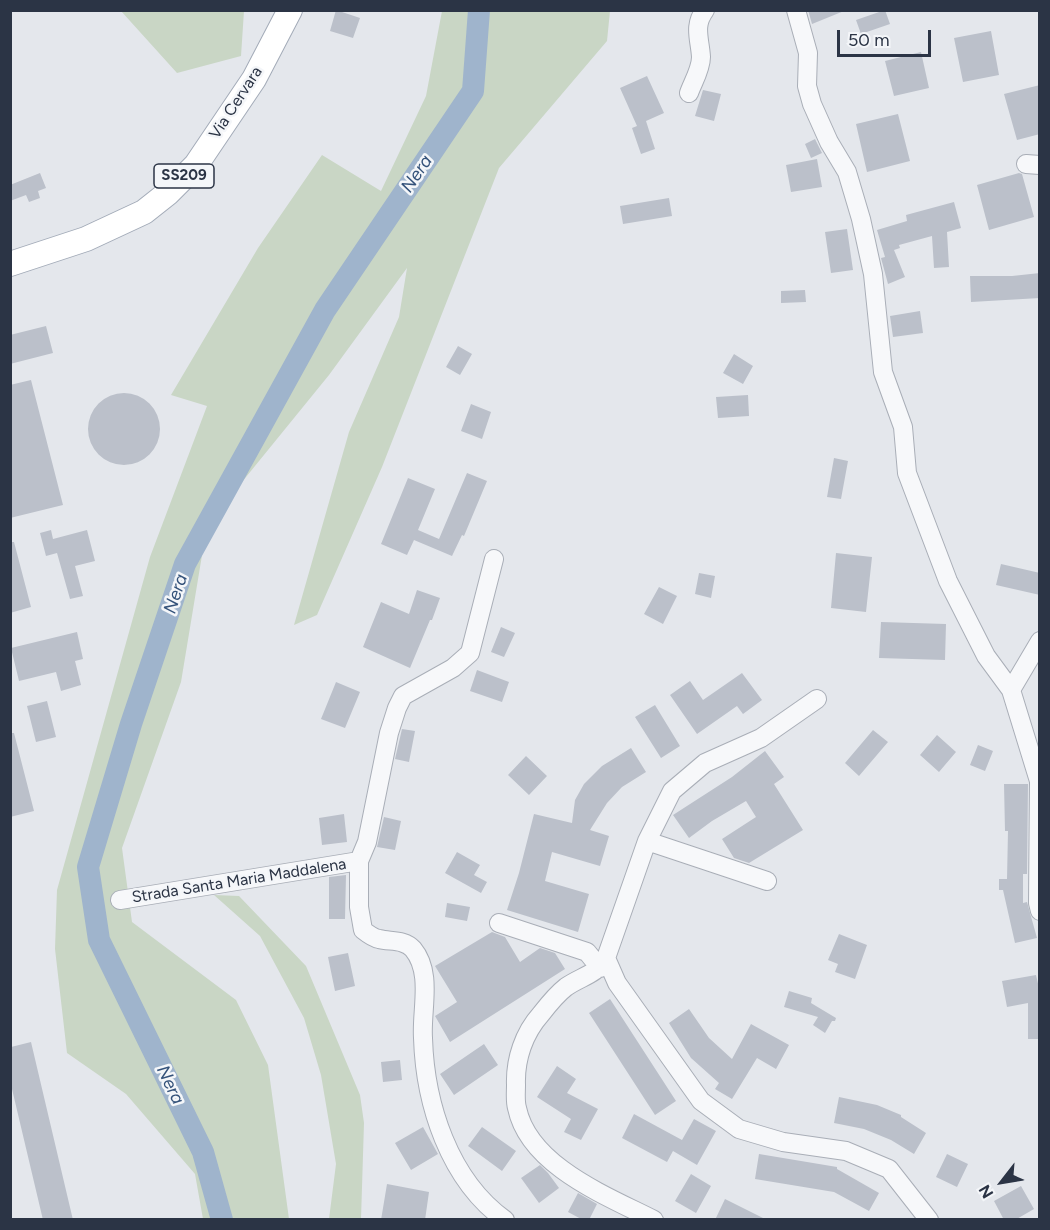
<!DOCTYPE html>
<style>
body{margin:0}
#map{position:relative;width:1050px;height:1230px;overflow:hidden;background:#e4e7ec;font-family:Figtree,sans-serif}
canvas{display:block}
.frame{position:absolute;inset:0;border:12px solid #2b3445;pointer-events:none}
.north{position:absolute;left:972px;top:1152px;width:60px;height:60px;-webkit-text-stroke:4px #f4f6f9;paint-order:stroke;rotate:239deg;font-size:16px;font-weight:700;line-height:24px;text-align:center;color:#2b3445}
.north::after{content:'';display:block;margin:auto;width:21px;height:27px;background:#2b3445;clip-path:polygon(50% 0,100% 100%,50% 72%,0 100%)}
.scale{position:absolute;left:837px;top:30px;width:94px;height:27px;box-sizing:border-box;border:3px solid #2b3445;border-top:0;padding-left:8px;font-size:18px;line-height:21px;white-space:nowrap;color:#2b3445;-webkit-text-stroke:4px #f4f6f9;paint-order:stroke}
</style>
<div id="map">
<canvas width="1050" height="1230"></canvas>
<div class="frame"></div>
<div class="north">N</div>
<div class="scale">50 m</div>
</div>
<script>
const ctx = document.querySelector('canvas').getContext('2d');
ctx.lineJoin = 'round';
function fillPath(path, color) {
  ctx.fillStyle = color;
  ctx.fill(path, 'evenodd');
}
function trace(path, color, width, dash) {
  ctx.strokeStyle = color;
  ctx.lineWidth = width;
  ctx.lineCap = dash ? 'butt' : 'round';
  ctx.setLineDash(dash || []);
  ctx.stroke(path);
}
function write(font, color, halo, rows, align = 'center') {
  ctx.font = font + ' Figtree,sans-serif';
  ctx.lineWidth = 5;
  ctx.setLineDash([]);
  ctx.textBaseline = 'middle';
  ctx.strokeStyle = halo;
  ctx.fillStyle = color;
  for (const [text, x, y, turn = 0] of rows) {
    ctx.save();
    ctx.translate(x, y);
    ctx.rotate((+turn || 0) * Math.PI / 180);
    ctx.textAlign = isNaN(turn) ? turn : align;
    if (halo) ctx.strokeText(text, 0, 0);
    ctx.fillText(text, 0, 0);
    ctx.restore();
  }
}
fillPath(new Path2D(`
 M121,11H244L241,56L177,73Z
 M442,11H610L607,41L499,168L382,467L317,615L294,625L349,432L399,317L407,268L329,375L207,525L181,682L122,848L132,922L236,1000L268,1065L289,1219H203L195,1174L126,1094L67,1053L55,949L57,890L150,557L207,406L171,395L258,248L322,155L381,191L426,96Z
 M214,895L239,896L306,966L360,1095L364,1123L361,1219H329L336,1164L321,1075L304,1018L260,936Z`), '#c9d6c5');
trace(new Path2D(`
 M222,1220L203,1152L99,940L88,867L131,724L185,564L325,310L473,91L479,10`), '#9fb4cc', 22);
fillPath(new Path2D(`
 M336,10L360,18L353,38L330,31Z
 M808,10H843L844,11L812,24Z
 M885,10L890,24L861,34L856,20Z
 M991,31L999,75L963,82L954,38Z
 M921,52L929,88L894,96L885,61Z
 M647,76L664,113L646,121L655,149L641,154L632,128L637,126L620,88Z
 M1040,85V134L1017,140L1004,94Z
 M703,90L721,94L714,121L695,116Z
 M898,114L910,161L867,172L856,124Z
 M815,139L822,153L811,158L805,144Z
 M817,159L822,187L791,192L786,165Z
 M40,173L46,188L38,191L40,198L29,202L26,195L10,201V185Z
 M1019,173L1022,174L1034,217L989,230L977,185Z
 M669,198L672,216L623,224L620,206Z
 M954,202L961,228L947,232L949,267L934,268L932,236L899,245L900,248L894,250L905,277L888,284L881,258L885,257L877,230L907,221L906,215Z
 M847,229L853,270L831,273L825,232Z
 M1040,273V298L971,302L970,276H1012Z
 M805,290L806,302L781,303V291Z
 M920,311L923,333L893,337L890,316Z
 M46,326L53,353L10,364V335Z
 M458,346L472,354L460,375L446,367Z
 M734,354L753,366L743,384L723,373Z
 M31,380L63,505L10,518V385Z
 M88 429a36 36 0 1 1 72 0a36 36 0 1 1-72 0Z
 M748,395L749,416L718,418L716,397Z
 M471,404L491,412L482,439L461,431Z
 M834,458L848,461L841,499L827,497Z
 M467,473L487,481L464,536L462,535L452,556L414,540L407,555L381,544L408,478L435,489L418,530L439,539Z
 M51,530L53,539L87,530L95,561L75,566L83,596L70,599L57,553L46,556L40,533Z
 M10,542H14L31,607L10,613Z
 M836,553L872,557L866,612L831,608Z
 M1001,564L1040,573V595L996,585Z
 M699,573L715,576L711,598L695,594Z
 M659,587L677,596L663,624L644,614Z
 M417,590L440,598L432,620H430L410,668L363,647L381,602L409,614Z
 M881,622L946,624L945,660L879,658Z
 M501,627L515,633L504,657L491,652Z
 M77,632L83,659L75,661L81,685L61,691L56,672L19,681L11,648Z
 M477,670L509,682L502,702L470,691Z
 M742,673L762,700L743,714L737,706L697,734L670,695L690,681L703,700Z
 M336,682L360,692L345,728L321,719Z
 M47,701L56,737L36,742L27,706Z
 M655,705L680,746L661,758L635,717Z
 M402,729L415,731L409,762L395,759Z
 M873,730L888,742L859,776L845,763Z
 M10,733H14L34,811L10,817Z
 M937,735L956,752L939,772L920,755Z
 M978,745L993,751L985,771L970,765Z
 M631,748L646,772L622,787L607,803L590,830L609,836L600,866L552,852L545,881L589,894L578,932L507,910L519,873L534,814L572,823L575,800L584,784L602,766Z
 M765,751L784,777L774,784L803,830L749,863L734,858L722,839L756,817L746,801L712,821L689,838L673,815L732,777Z
 M526,756L547,776L529,795L508,775Z
 M1004,784H1028L1027,874H1023V903L1027,902L1037,938L1015,943L1003,890H999V879H1007L1008,831H1005Z
 M344,814L347,842L322,845L319,818Z
 M384,817L401,821L395,850L377,847Z
 M457,852L480,865L474,875L487,882L481,893L445,873Z
 M346,875L345,919H329V877Z
 M447,903L470,907L467,921L445,917Z
 M492,932L505,937L520,962L540,948L555,953L565,969L450,1042L435,1016L457,1002L435,966Z
 M839,934L867,945L855,979L835,972L838,964L828,960Z
 M348,953L355,986L335,991L328,957Z
 M1036,975L1040,992V1039H1028V1003L1007,1007L1002,981Z
 M789,991L812,998L811,1003L836,1018L835,1021H832L825,1033L813,1025L818,1017L784,1007Z
 M610,999L676,1101L655,1115L589,1013Z
 M689,1009L709,1038L732,1059L751,1024L789,1045L776,1069L757,1058L732,1099L715,1089L719,1083L691,1058L669,1023Z
 M31,1042L73,1220H43L12,1089L11,1047Z
 M484,1044L498,1065L454,1095L440,1074Z
 M400,1060L402,1080L383,1082L381,1062Z
 M557,1066L576,1079L567,1093L598,1109L581,1140L564,1132L571,1119L537,1097Z
 M839,1097L877,1105L901,1115V1117L926,1133L914,1154L891,1140L864,1129L834,1123Z
 M634,1114L682,1140L694,1119L716,1131L697,1165L673,1151L667,1162L622,1138Z
 M423,1127L438,1154L411,1170L395,1143Z
 M482,1127L516,1151L502,1171L468,1146Z
 M759,1154L837,1167V1169L879,1193L869,1211L834,1192L755,1179Z
 M947,1154L968,1164L957,1187L936,1177Z
 M540,1165L548,1173L559,1188L539,1203L521,1178Z
 M691,1174L711,1186L696,1213L675,1201Z
 M387,1184L429,1192L425,1220H381Z
 M1021,1186L1034,1209L1015,1220H1004L994,1201Z
 M578,1193L597,1204L589,1220H583L568,1212Z
 M725,1199L767,1220H715Z`), '#bbc0ca');
const minor = new Path2D(`
 M796,10L808,53L807,86L812,104L829,142L847,172L861,219L873,274L883,372L903,427L907,473L948,581L986,656L1011,690L1039,781L1038,903L1040,911
 M689,93C693,82 701,69 701,57C700,39 693,26 705,10
 M1026,164L1040,165
 M1011,690L1040,641
 M817,699L761,738L705,763L672,791L647,841L606,958L617,983L701,1101L739,1129L783,1142L846,1151L889,1169L929,1220
 M647,841L767,881
 M359,861V907L363,930C368,934 373,938 379,939C390,942 404,939 413,949C433,973 421,1010 423,1038C425,1104 449,1180 505,1220
 M120,900L359,861L367,842L389,733L397,708L403,696L453,668L470,653L494,559
 M499,923L587,952L600,968
 M606,958C596,975 582,976 566,987C557,994 548,1005 541,1014C524,1033 515,1059 516,1085C516,1093 515,1101 517,1108C529,1166 607,1196 654,1220`);
const major = new Path2D(`
 M10,264L86,239L144,212L168,193L196,165L254,79L290,10`);
trace(minor, '#a9aeb7', 20);
trace(major, '#a3abb8', 26);
trace(minor, '#f7f8fa', 18);
trace(major, '#fff', 24);
for (const [x, y, w] of [
 [184,176,60]
]) {
  const box = new Path2D();
  box.roundRect(x - w / 2, y - 12, w, 24, 4.5);
  ctx.fillStyle = '#f4f6f9';
  ctx.fill(box);
  trace(box, '#2b3445', 1.5);
}
write('bold 15px', '#2b3445', null, [
 ["SS209",184,176]
]);
write('16px', '#2b3445', '#f4f6f9', [
 ["Via Cervara",236,103,-57],
 ["Strada Santa Maria Maddalena",239,881,-9]
]);
write('italic 18px', '#34527a', '#f4f6f9', [
 ["Nera",417,174,-56],
 ["Nera",176,594,-72],
 ["Nera",170,1085,64]
]);
</script>
